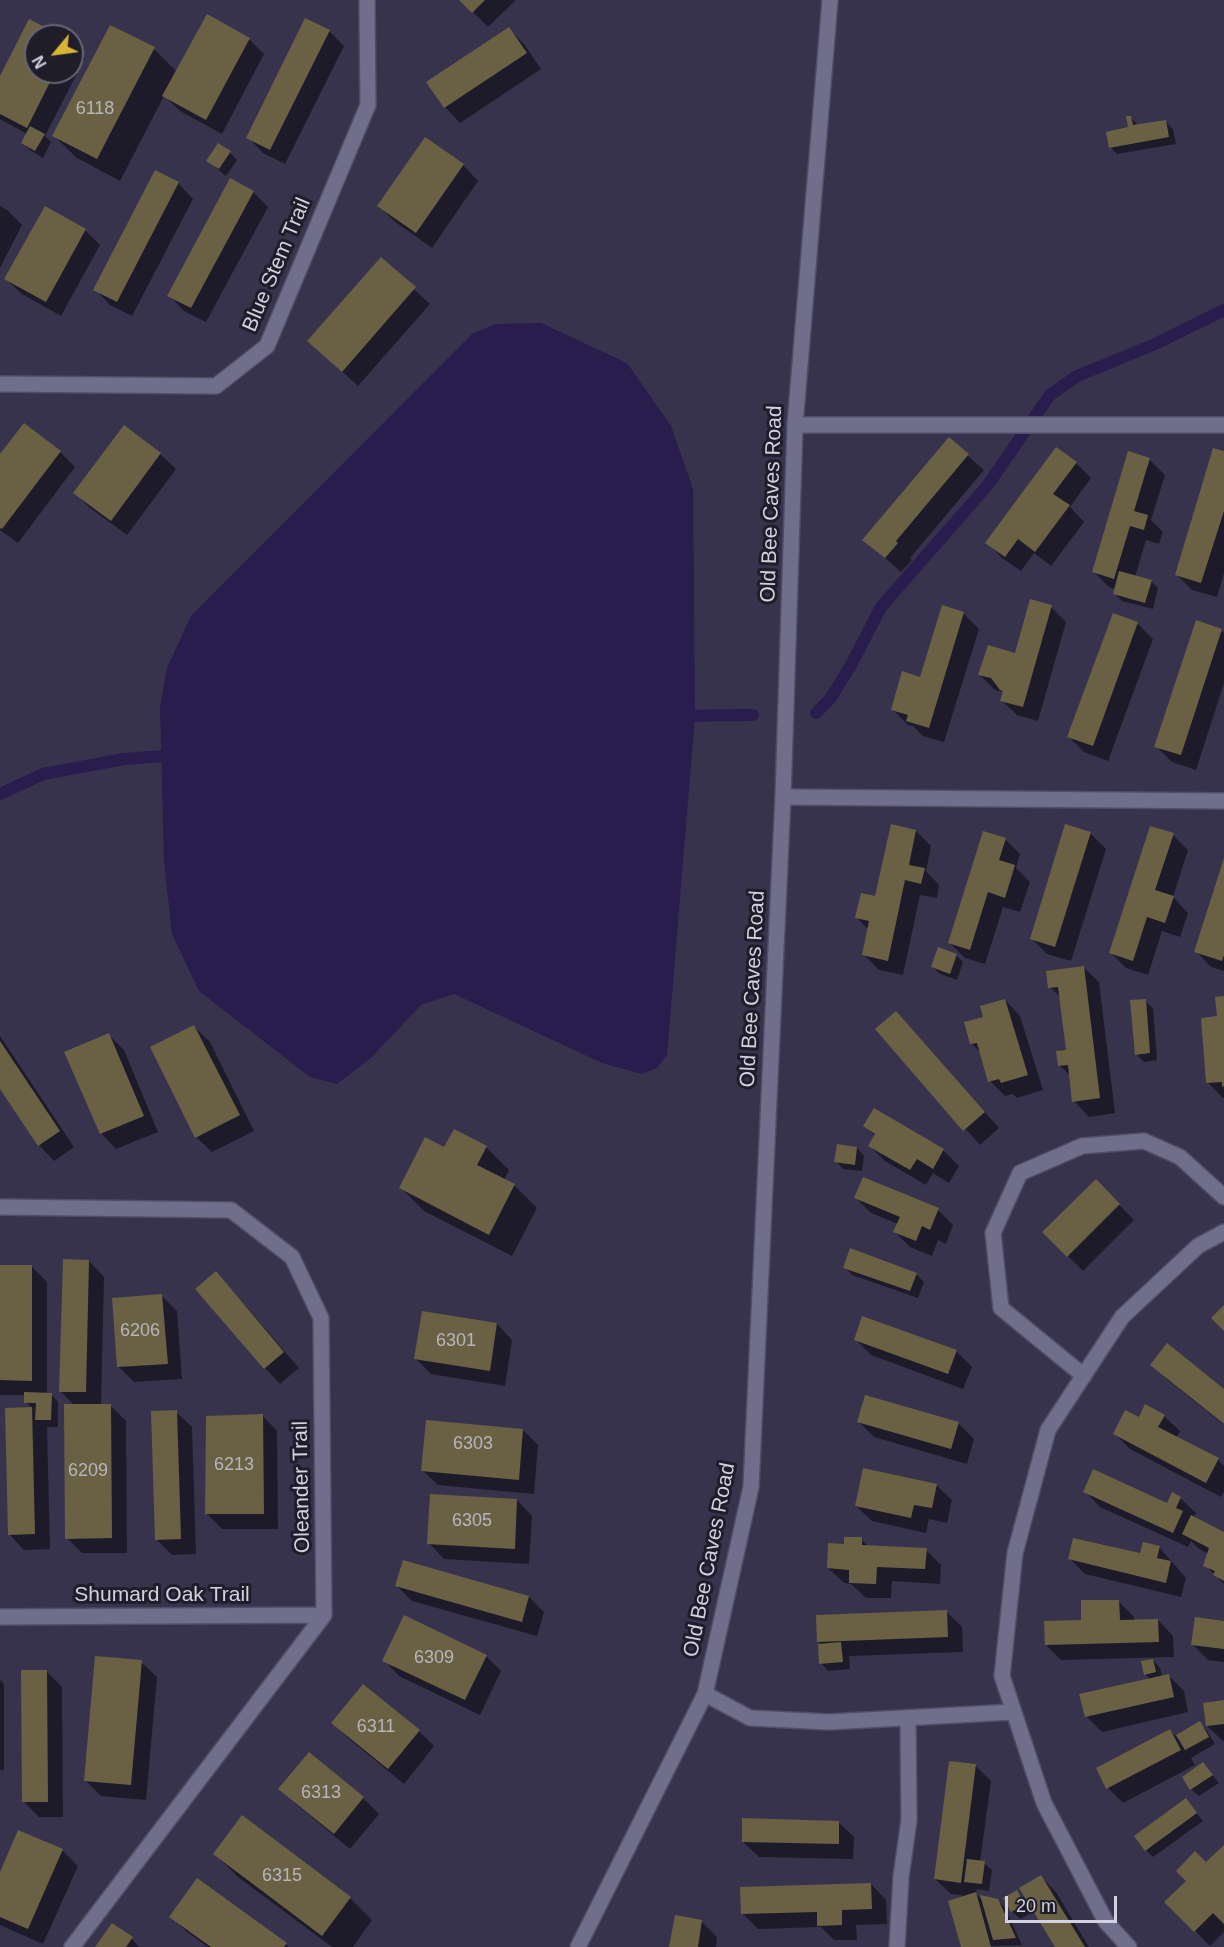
<!DOCTYPE html>
<style>
body{margin:0}
#map{position:relative;width:1224px;height:1947px;overflow:hidden;background:#37334d;font-family:Arial,sans-serif}
canvas{display:block}
.north{position:absolute;left:24px;top:24px;width:60px;height:60px;box-sizing:border-box;background:#1e1d29;border:2px solid #666573;border-radius:50%;rotate:241deg;font-size:16px;font-weight:700;line-height:24px;text-align:center;color:#d2d1e1}
.north::after{content:'';display:block;margin:auto;width:21px;height:27px;background:#d8b434;clip-path:polygon(50% 0,100% 100%,50% 72%,0 100%)}
.scale{position:absolute;left:1005px;top:1896px;width:112px;height:27px;box-sizing:border-box;border:3px solid #d2d1e1;border-top:0;padding-left:8px;font-size:18px;line-height:21px;white-space:nowrap;color:#d2d1e1;-webkit-text-stroke:4px #1e1d29;paint-order:stroke}
</style>
<div id="map">
<canvas width="1224" height="1947"></canvas>
<div class="north">N</div>
<div class="scale">20 m</div>
</div>
<script>
const ctx = document.querySelector('canvas').getContext('2d');
ctx.lineJoin = 'round';
function fillPath(path, color) {
  ctx.fillStyle = color;
  ctx.fill(path, 'evenodd');
}
function trace(path, color, width, dash) {
  ctx.strokeStyle = color;
  ctx.lineWidth = width;
  ctx.lineCap = dash ? 'butt' : 'round';
  ctx.setLineDash(dash || []);
  ctx.stroke(path);
}
function write(font, color, halo, rows, align = 'center') {
  ctx.font = font + ' Arial,sans-serif';
  ctx.lineWidth = 6;
  ctx.setLineDash([]);
  ctx.textBaseline = 'middle';
  ctx.strokeStyle = halo;
  ctx.fillStyle = color;
  for (const [text, x, y, turn = 0] of rows) {
    ctx.save();
    ctx.translate(x, y);
    ctx.rotate((+turn || 0) * Math.PI / 180);
    ctx.textAlign = isNaN(turn) ? turn : align;
    if (halo) ctx.strokeText(text, 0, 0);
    ctx.fillText(text, 0, 0);
    ctx.restore();
  }
}
fillPath(new Path2D(`
 M541,323L627,363L671,426L693,489L695,716L667,1055L657,1068L642,1074L602,1063L454,994L421,1005L372,1057L337,1084L310,1077L199,991L172,934L164,861L160,707L167,668L191,616L472,334L495,324Z`), '#281d4d');
fillPath(new Path2D(`
 M461,0H516L488,27Z
 M30,21L58,36H36V72H72V44L85,58L45,136L51,142L43,158L30,150L23,143L27,134L0,119V79Z
 M509,29L524,44L541,69L460,123L445,107Z
 M329,31L344,46L285,164L263,153L248,137Z
 M249,39L264,54L222,134L180,111L164,96L120,181L77,158L54,136L154,49L177,72Z
 M1130,117L1138,125L1165,121L1173,129L1176,144L1117,154L1110,147L1130,129Z
 M230,153L237,160L226,176L208,161Z
 M463,165L478,181L432,248L394,221L379,206Z
 M178,183L193,199L132,316L110,305L95,289Z
 M253,192L268,207L206,322L184,311L169,295Z
 M0,206L7,210L22,225L0,268Z
 M85,230L100,245L61,316L22,294L6,279Z
 M381,259L430,304L358,386L309,341Z
 M949,439L984,470L910,558L912,560L901,572L864,539Z
 M60,452L75,467L18,543L0,530V457Z
 M1224,452V573L1217,597L1192,590L1177,575Z
 M160,454L176,469L127,535L90,508L75,493Z
 M1149,459L1165,475L1151,520L1163,532L1159,544L1146,540L1135,577L1151,581L1158,588L1153,609L1122,601L1114,593L1115,589L1109,587L1094,572Z
 M1076,463L1091,478L1070,507L1084,522L1051,566L1034,553L1021,571L1002,558L987,542Z
 M943,607L964,614L979,629L944,742L923,736L913,726L908,725L892,709L921,679Z
 M1051,607L1066,622L1038,721L1017,715L1001,700L1004,692L995,690L980,675L1016,654Z
 M1113,615L1138,624L1153,639L1108,761L1084,752L1069,737Z
 M1221,630L1224,633V683L1196,770L1172,762L1156,746Z
 M916,831L931,846L926,871L939,885L937,898L920,895L903,975L879,970L864,955L869,930L857,918L876,898Z
 M1090,833L1106,849L1071,961L1047,954L1031,938Z
 M1173,835L1188,850L1173,897L1188,913L1180,937L1162,931L1148,975L1126,968L1111,953Z
 M1005,839L1020,854L1016,868L1030,882L1020,912L1003,907L985,964L965,958L950,943Z
 M1224,861V971L1211,967L1196,951Z
 M956,955L963,962L957,980L940,974L933,967Z
 M1083,967L1099,982L1115,1113L1089,1117L1074,1101L1071,1076L1059,1065L1068,1052L1061,998L1050,987Z
 M1224,998V1098H1223L1207,1082L1218,1018Z
 M1005,1000L1020,1016L1043,1090L1017,1098L1013,1094L1005,1096L990,1081L981,1053L972,1044L985,1018Z
 M1145,1001L1153,1008L1157,1060L1144,1062L1136,1054Z
 M194,1027L210,1042L254,1131L212,1152L196,1137Z
 M877,1029H911L999,1128L980,1145Z
 M109,1035L124,1050L158,1132L116,1149L101,1133Z
 M0,1036L74,1147L54,1161L39,1145L0,1087Z
 M875,1110L944,1151L959,1166L949,1183L933,1173L926,1185L885,1161L870,1146L875,1136L865,1126Z
 M486,1147L509,1170L504,1180L514,1185L537,1208L512,1256L424,1211L401,1188L445,1149Z
 M857,1148L864,1156L862,1171L843,1169L836,1161Z
 M1096,1181L1134,1220L1083,1271L1044,1232Z
 M856,1198L938,1210L953,1225L946,1244L938,1240L932,1256L910,1247L895,1232L898,1224L871,1213Z
 M89,1261L104,1277L101,1406H111L126,1421L127,1553H82L67,1538L75,1406L60,1391Z
 M0,1267H32L47,1282V1394H51L58,1402V1427H47L50,1549L24,1550L9,1534L7,1409H33L26,1402V1395H0Z
 M845,1267L916,1274L924,1282L918,1298L852,1275Z
 M231,1289L299,1368L280,1384L265,1368Z
 M162,1296L177,1311L182,1379L134,1382L119,1367Z
 M497,1324L512,1340L505,1386L431,1374L416,1359Z
 M855,1339L956,1351L972,1367L963,1389L871,1355Z
 M1152,1365L1224,1391V1425L1168,1380Z
 M176,1412L192,1427L196,1554L172,1555L156,1539Z
 M262,1415L277,1431L278,1529H222L207,1514Z
 M1164,1416L1180,1431L1176,1438L1218,1460L1224,1466V1492L1221,1497L1130,1449L1115,1434L1139,1419Z
 M859,1422L958,1423L974,1439L967,1464L874,1437Z
 M523,1430L538,1445L534,1494L438,1485L422,1470Z
 M936,1485L952,1500L947,1523L929,1519L926,1533L872,1521L856,1506Z
 M1085,1491L1168,1505L1180,1498L1196,1513L1193,1518L1224,1534V1584L1205,1565L1209,1554L1199,1549L1191,1541L1188,1547L1100,1507Z
 M517,1500L532,1516L529,1564L444,1559L429,1543Z
 M861,1539L869,1547L926,1550L941,1565L940,1584L892,1581L891,1598H866L851,1584L844,1583L828,1568L845,1546Z
 M1159,1547L1186,1578L1181,1597L1085,1574L1070,1559L1141,1555Z
 M397,1586L529,1597L544,1612L537,1636L412,1601Z
 M1118,1601L1134,1617V1621L1158,1620L1173,1636L1174,1657L1061,1660L1046,1645Z
 M947,1612L962,1627L963,1652L849,1656L850,1669L828,1671L821,1663L822,1645L818,1642Z
 M1224,1622V1662L1208,1660L1193,1645Z
 M486,1656L501,1671L480,1715L399,1676L384,1660Z
 M1153,1660L1160,1668L1162,1677L1168,1675L1184,1691L1188,1712L1102,1732L1086,1716L1150,1679L1145,1674Z
 M141,1662L157,1677L146,1800L101,1796L86,1781Z
 M46,1671L62,1687L63,1817H39L24,1802Z
 M0,1680L4,1684V1770H0Z
 M1224,1701V1741H1223L1207,1726Z
 M333,1723L419,1731L434,1746L404,1784L348,1738Z
 M1200,1723L1207,1731L1215,1744L1191,1758L1195,1765L1123,1803L1108,1788L1170,1731L1181,1741Z
 M309,1754L363,1798L379,1814L350,1849L296,1804L280,1789Z
 M1203,1764L1219,1783L1199,1796L1191,1789Z
 M975,1765L991,1781L980,1862L984,1863L992,1870L989,1891L977,1889L976,1894L983,1901L997,1900L1005,1908L1022,1945L963,1947L967,1896L951,1894L935,1879Z
 M1186,1800L1203,1821L1153,1857L1146,1850Z
 M838,1822L854,1837L853,1859L759,1857L743,1842Z
 M19,1832L62,1850L78,1866L43,1944L0,1925V1876Z
 M1224,1847V1932L1210,1946L1167,1902Z
 M215,1854L350,1898L372,1920L353,1947H332L238,1877Z
 M1041,1877L1056,1892L1089,1947H1056Z
 M871,1884L886,1900L887,1924L856,1925L857,1940H834L821,1927L758,1929L743,1914Z
 M1016,1892L1024,1899L1031,1913L1020,1919L1012,1911L1005,1898Z
 M171,1917L286,1944L288,1947H208L187,1932Z
 M702,1922L717,1937L716,1947H671Z
 M112,1925L132,1939L139,1947H96Z`), '#0007');
trace(new Path2D(`
 M816,713L830,699L851,665L881,607L987,486L1050,395L1077,376L1153,345L1224,310
 M681,716L753,715
 M0,794L43,774L124,759L176,755`), '#281d4d', 12);
fillPath(new Path2D(`
 M459,0H485L472,13Z
 M207,14L250,38L206,120L162,96Z
 M305,18L330,30L270,150L246,138Z
 M29,19L62,36H36V72H55L27,128L0,114V76Z
 M110,25L155,47L97,159L52,136Z
 M509,27L527,53L444,108L426,82Z
 M1126,116H1131L1133,125L1166,120L1169,137L1109,148L1106,132L1128,127Z
 M30,126L45,134L35,151L21,143Z
 M425,137L464,164L416,233L377,206Z
 M218,143L231,151L219,169L206,161Z
 M155,170L179,182L117,302L93,290Z
 M230,178L254,191L191,308L167,296Z
 M45,206L86,229L46,302L4,279Z
 M381,257L416,287L342,372L307,341Z
 M24,423L61,451L2,529L0,528V454Z
 M124,425L161,453L111,521L73,493Z
 M949,437L969,454L896,541L898,543L885,558L862,540Z
 M1056,447L1077,462L1053,494L1070,505L1035,552L1018,539L1005,557L985,543Z
 M1213,448L1224,451V511L1201,583L1175,575Z
 M1128,451L1150,458L1134,511L1148,515L1144,530L1130,526L1114,579L1092,572Z
 M1119,571L1152,580L1145,603L1113,594Z
 M1030,599L1052,605L1023,707L1000,701L1003,691L1000,690L991,678L978,675L988,645L1015,653Z
 M942,605L964,612L929,728L906,721L908,715L891,710L902,671L920,677Z
 M1113,613L1138,622L1093,746L1067,737Z
 M1196,620L1222,629L1181,755L1154,747Z
 M891,824L916,830L909,865L925,868L921,884L905,880L888,961L862,955L869,921L855,918L861,893L875,896Z
 M1065,824L1091,832L1055,947L1030,939Z
 M1150,826L1174,833L1155,890L1174,896L1165,923L1147,917L1133,961L1109,953Z
 M983,831L1006,838L999,860L1015,865L1005,898L988,892L970,950L948,943Z
 M1224,858V955L1222,961L1194,952Z
 M938,947L957,954L950,974L931,967Z
 M1084,966L1100,1098L1072,1102L1068,1065L1058,1066L1056,1051L1066,1050L1058,987L1048,988L1046,971Z
 M1224,996V1086L1222,1087V1082L1206,1083L1201,1018L1217,1016L1215,997Z
 M1005,999L1028,1075L1001,1083L999,1079L988,1082L977,1043L970,1044L964,1022L983,1017L980,1006Z
 M1146,999L1150,1053L1135,1055L1130,1000Z
 M896,1011L985,1112L963,1131L875,1029Z
 M194,1025L240,1115L195,1138L150,1047Z
 M109,1033L144,1116L100,1134L64,1052Z
 M0,1041L60,1131L38,1146L0,1089Z
 M874,1108L944,1149L933,1169L917,1159L910,1170L868,1146L875,1134L863,1126Z
 M454,1129L487,1146L477,1165L515,1184L489,1235L399,1188L425,1137L444,1147Z
 M837,1144L857,1147L855,1165L834,1162Z
 M863,1177L939,1208L930,1230L922,1226L916,1241L893,1232L900,1217L854,1198Z
 M1096,1179L1120,1204L1067,1257L1042,1232Z
 M850,1248L917,1273L910,1291L843,1268Z
 M63,1259L89,1260L86,1392H59Z
 M0,1265H32V1381L0,1380Z
 M216,1271L284,1352L264,1369L195,1289Z
 M162,1294L168,1364L117,1367L112,1298Z
 M1224,1305V1331L1211,1318Z
 M422,1311L497,1323L490,1371L414,1359Z
 M862,1316L957,1350L948,1374L854,1340Z
 M1167,1343L1224,1389V1424L1150,1365Z
 M24,1392L52,1393L51,1420H35L36,1403H24Z
 M865,1395L959,1422L951,1449L857,1422Z
 M64,1404H111L112,1538L65,1539Z
 M1145,1404L1165,1415L1158,1427L1219,1458L1206,1483L1113,1434L1125,1410L1139,1417Z
 M32,1407L35,1534L8,1535L5,1408Z
 M177,1410L181,1539L155,1540L151,1411Z
 M263,1414L264,1514H205L206,1416Z
 M426,1420L523,1429L519,1480L421,1471Z
 M863,1468L937,1484L932,1508L914,1505L911,1518L855,1506Z
 M1093,1469L1167,1503L1172,1492L1181,1497L1176,1508L1183,1511L1173,1533L1083,1492Z
 M430,1494L517,1499L515,1549L427,1544Z
 M1191,1515L1224,1532V1581L1213,1575L1215,1571L1203,1566L1209,1548L1182,1534Z
 M844,1537H862V1545L927,1548L925,1569L877,1567L876,1584L849,1583V1570L827,1568L828,1543L844,1544Z
 M1073,1538L1140,1553L1143,1542L1160,1546L1157,1558L1171,1561L1166,1583L1068,1559Z
 M403,1560L529,1596L522,1622L395,1586Z
 M1081,1600H1119L1120,1620L1158,1619L1159,1642L1045,1645L1044,1621L1081,1620Z
 M947,1610L948,1637L817,1642L816,1615Z
 M404,1615L487,1655L465,1700L382,1661Z
 M1195,1617L1224,1621V1649L1191,1645Z
 M841,1642L843,1662L819,1664L818,1644Z
 M95,1656L142,1660L131,1785L84,1781Z
 M1153,1659L1156,1672L1144,1675L1141,1661Z
 M21,1670H47L48,1802H22Z
 M1169,1674L1174,1697L1085,1717L1079,1694Z
 M363,1684L420,1730L388,1769L331,1723Z
 M1224,1700V1724L1206,1726L1203,1703Z
 M1200,1721L1209,1737L1185,1750L1176,1735Z
 M1170,1729L1181,1750L1106,1789L1096,1768Z
 M309,1752L364,1797L334,1834L278,1789Z
 M949,1761L976,1764L961,1883L934,1879Z
 M1203,1762L1213,1775L1190,1790L1182,1777Z
 M1186,1798L1197,1813L1145,1851L1134,1836Z
 M242,1815L351,1897L322,1936L213,1854Z
 M742,1818L839,1821V1844L742,1842Z
 M18,1830L63,1849L28,1929L0,1917V1872Z
 M1224,1845V1924L1213,1913L1194,1932L1164,1902L1186,1881L1176,1871L1195,1851L1206,1862Z
 M967,1859L985,1861L982,1884L964,1882Z
 M1041,1875L1085,1947H1055L1019,1888Z
 M197,1878L287,1943L284,1947H211L169,1917Z
 M871,1883L872,1909L842,1910V1925L817,1926V1912L741,1914L740,1887Z
 M1017,1890L1025,1905L1011,1912L1003,1898Z
 M976,1892L991,1947H961L948,1901Z
 M980,1895L998,1899L1016,1938L993,1940Z
 M675,1915L702,1920L698,1947H669Z
 M112,1923L133,1937L126,1947H95Z`), '#6a6144');
const service = new Path2D(`
 M795,425H1224
 M783,797L1224,801
 M1084,1376L1001,1308L993,1233L1020,1173L1082,1146L1144,1141L1180,1157L1224,1197
 M705,1694L750,1718L829,1722L1013,1712
 M897,1947L901,1877L909,1820L908,1719
 M1129,1947L1106,1922L1044,1803L1002,1676L1015,1553L1048,1430L1122,1317L1198,1246L1224,1232`);
const minor = new Path2D(`
 M0,384L216,386L267,346L368,105L367,0
 M0,1207L231,1210L292,1257L321,1318L324,1615L72,1947
 M0,1617L324,1615`);
const tertiary = new Path2D(`
 M578,1947L705,1694L751,1487L783,797L795,425L830,0`);
trace(service, '#504e64', 18);
trace(minor, '#504e64', 18);
trace(tertiary, '#504e64', 18);
trace(service, '#716e8c', 15);
trace(minor, '#716e8c', 15);
trace(tertiary, '#716e8c', 15);
write('18px', '#b8b5ba', null, [
 ["6118",95,109],
 ["6206",140,1331],
 ["6301",456,1341],
 ["6303",473,1444],
 ["6213",234,1465],
 ["6209",88,1471],
 ["6305",472,1521],
 ["6309",434,1658],
 ["6311",376,1727],
 ["6313",321,1793],
 ["6315",282,1876]
]);
write('21px', '#d2d1e1', '#1e1d29', [
 ["Blue Stem Trail",277,265,-67],
 ["Old Bee Caves Road",772,504,-88],
 ["Old Bee Caves Road",753,989,-87],
 ["Oleander Trail",302,1487,-91],
 ["Old Bee Caves Road",710,1560,-79],
 ["Shumard Oak Trail",162,1595]
]);
</script>
